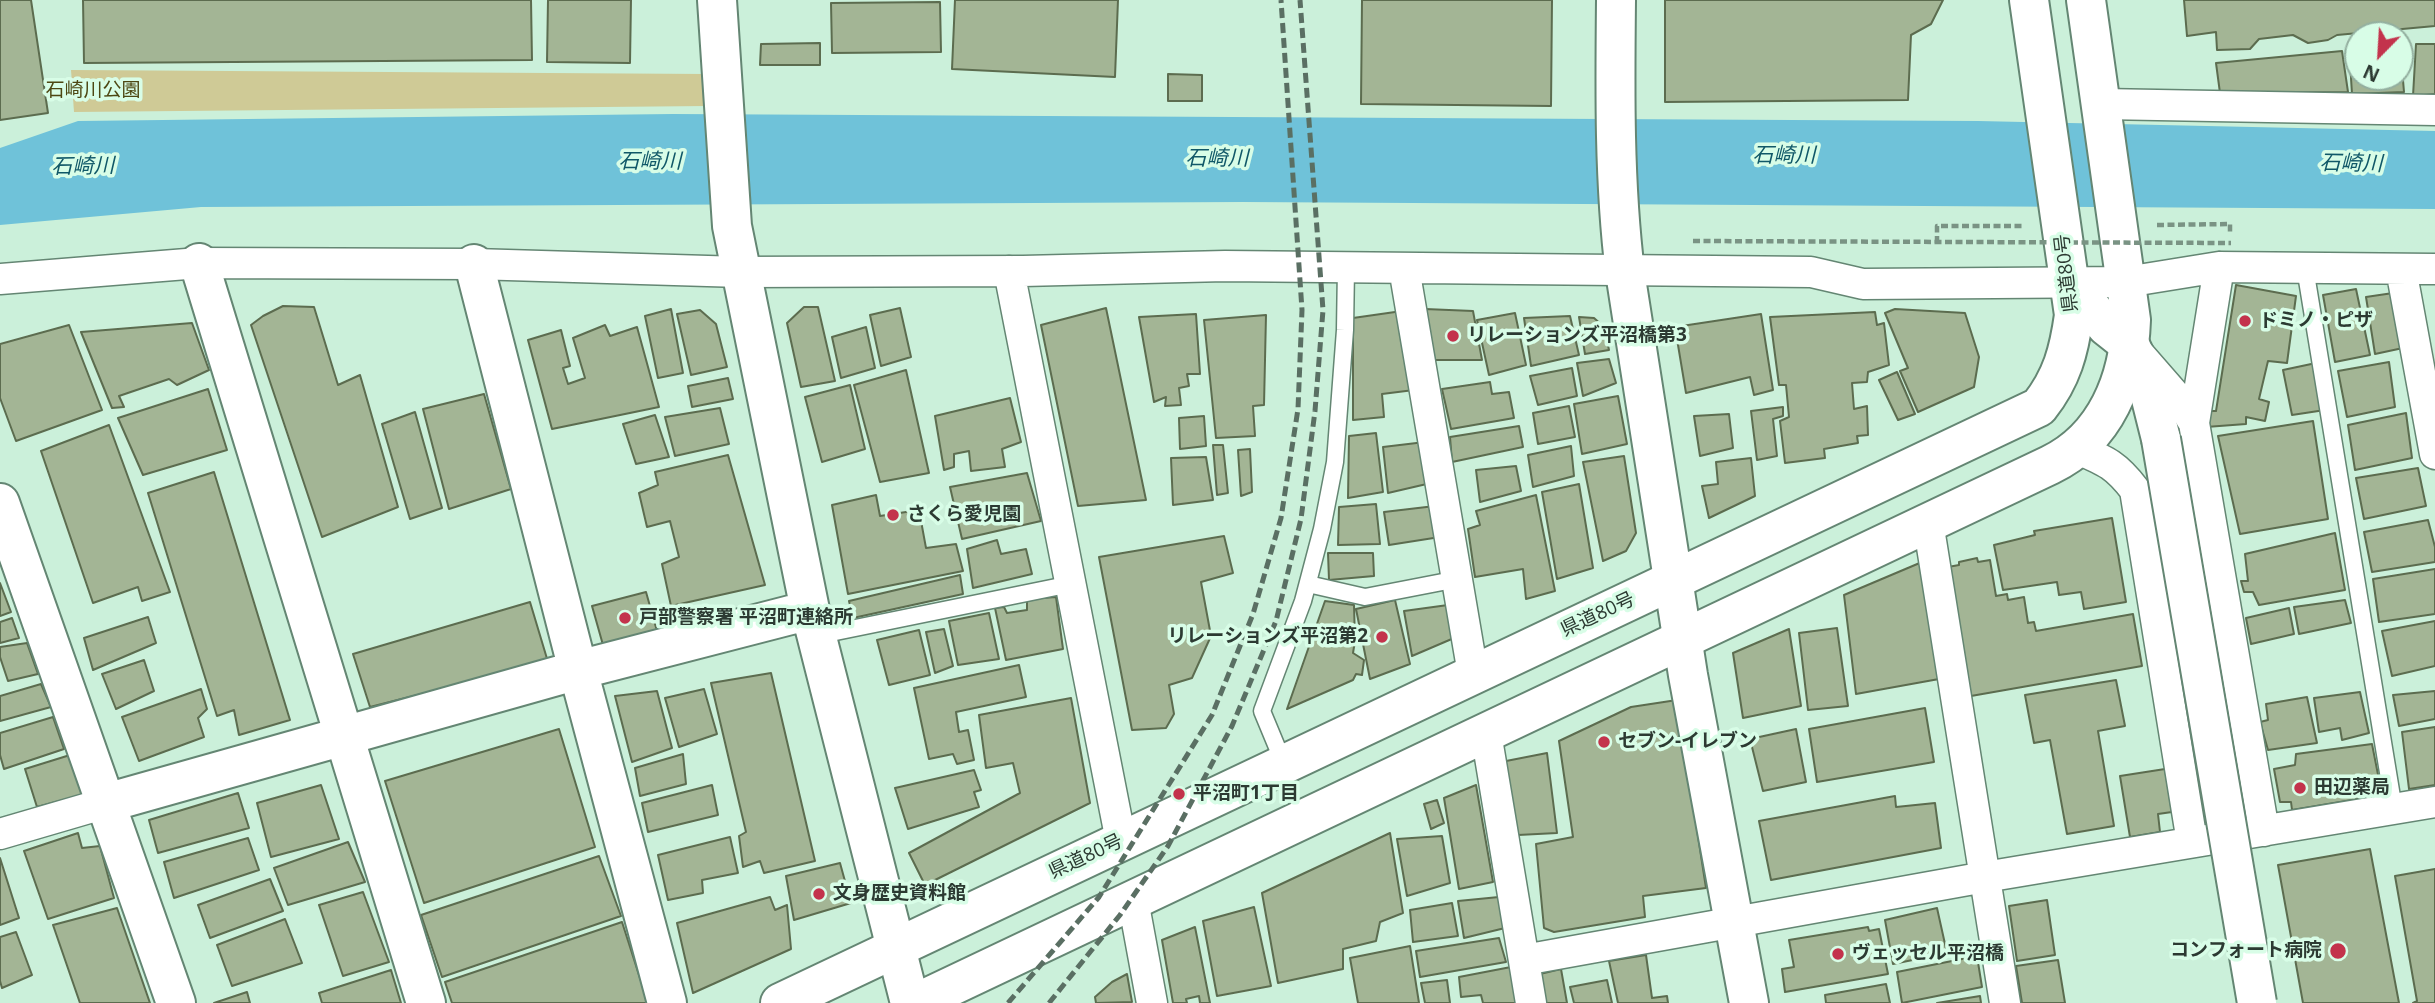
<!DOCTYPE html>
<meta charset="utf-8">
<style>
body{margin:0}
#map{position:relative;width:2435px;height:1003px;overflow:hidden;background:#cbf0da;font-family:"Open Sans",sans-serif}
canvas{display:block}
.north{position:absolute;left:2344px;top:21px;width:70px;height:70px;box-sizing:border-box;background:#d8fde7;border:2px solid #93af9f;border-radius:50%;rotate:204deg;font-size:19px;font-weight:700;line-height:28px;text-align:center;color:#2c3a32}
.north::after{content:'';display:block;margin:auto;width:24px;height:32px;background:#c3334c;clip-path:polygon(50% 0,100% 100%,50% 72%,0 100%)}
</style>
<div id="map">
<canvas width="2435" height="1003"></canvas>
<div class="north">N</div>
</div>
<script>
const ctx = document.querySelector('canvas').getContext('2d');
ctx.lineJoin = 'round';
function fillPath(path, color) {
  ctx.fillStyle = color;
  ctx.fill(path, 'evenodd');
}
function trace(path, color, width, dash) {
  ctx.strokeStyle = color;
  ctx.lineWidth = width;
  ctx.lineCap = dash ? 'butt' : 'round';
  ctx.setLineDash(dash || []);
  ctx.stroke(path);
}
function write(font, color, halo, rows, align = 'center') {
  ctx.font = font + ' "Open Sans","Noto Sans JP",sans-serif';
  ctx.lineWidth = 7;
  ctx.setLineDash([]);
  ctx.textBaseline = 'middle';
  ctx.strokeStyle = halo;
  ctx.fillStyle = color;
  for (const [text, x, y, turn = 0] of rows) {
    ctx.save();
    ctx.translate(x, y);
    ctx.rotate((+turn || 0) * Math.PI / 180);
    ctx.textAlign = isNaN(turn) ? turn : align;
    if (halo) ctx.strokeText(text, 0, 0);
    ctx.fillText(text, 0, 0);
    ctx.restore();
  }
}
fillPath(new Path2D(`
 M71,70L707,74L708,106L74,112Z`), '#cfca96');
fillPath(new Path2D(`
 M673,114L1978,121L2435,131V209L1243,202L201,207L0,225V148L78,121Z`), '#6fc2d9');
const building = new Path2D(`
 M0,0H31L48,113L0,120Z
 M83,0H531L532,60L84,63Z
 M548,0H631L630,63L547,62Z
 M955,0H1118L1115,77L952,69Z
 M1362,0H1552L1551,106L1361,104Z
 M1665,0H1943L1931,24L1911,35L1908,100L1665,102Z
 M2184,0H2435V26L2337,35L2328,40L2308,43L2293,35L2259,39L2250,49L2217,50L2216,32L2187,36Z
 M940,2L941,52L832,53L831,3Z
 M820,43V65H760L761,44Z
 M2400,44L2404,92L2352,94L2349,46H2358V77H2400Z
 M2416,44H2435V94L2413,96Z
 M2342,51L2348,92L2220,93L2216,63Z
 M1168,74L1202,75V101H1168Z
 M2236,285L2296,296L2287,363L2268,361L2259,399L2269,402L2265,421L2246,417V424L2206,427L2208,411H2216Z
 M2356,289L2370,355L2335,362L2323,295Z
 M2393,293L2403,348L2375,354L2366,297Z
 M283,306L314,307L338,385L360,375L398,507L322,537L251,325L263,316Z
 M804,307H818L835,381L801,387L787,323Z
 M900,308L911,357L881,366L870,315Z
 M1106,308L1146,500L1078,506L1041,325Z
 M671,309L683,373L658,378L645,316Z
 M1425,309L1473,311L1482,360H1430Z
 M1895,309L1965,313L1979,357L1974,387L1918,412L1900,371L1908,368L1885,313Z
 M700,310L716,324L727,367L691,375L677,314Z
 M1402,311L1414,390L1382,394L1384,417L1353,420V318Z
 M1875,312L1877,325L1884,323L1889,365L1868,372L1867,382L1852,383L1854,409L1867,406L1868,435L1857,436L1858,443L1824,449L1825,458L1785,463L1780,421L1789,417L1786,385H1779L1770,317Z
 M1515,313L1526,365L1489,375L1477,320Z
 M1196,314L1200,374H1187L1189,386L1179,388L1181,405L1165,406L1166,397L1154,402L1139,317Z
 M1761,314L1773,390L1754,395L1750,377L1686,393L1675,327Z
 M1266,315L1264,405L1253,406L1255,436L1216,438L1204,320Z
 M1570,316L1579,355L1531,366L1524,318Z
 M1579,317L1594,318L1604,327L1609,350L1585,354Z
 M192,323L209,370L177,385L169,379L119,396L124,407L112,408L81,332Z
 M69,325L102,410L16,441L0,398V344Z
 M605,325L610,336L637,327L659,407L552,429L528,340L561,330L570,366L563,368L568,384L585,378L573,338Z
 M866,327L875,368L841,378L832,337Z
 M1609,359L1616,383L1583,396L1577,363Z
 M2389,362L2395,407L2347,417L2338,371Z
 M2316,363L2325,410L2292,415L2283,370Z
 M1572,368L1577,396L1538,405L1530,376Z
 M906,370L929,473L880,482L854,385Z
 M1897,372L1915,414L1898,420L1879,380Z
 M728,378L733,399L692,407L688,386Z
 M1490,382L1492,394L1509,392L1514,418L1451,429L1442,389Z
 M850,385L865,449L822,462L805,397Z
 M208,389L227,450L143,475L118,418Z
 M484,394L511,489L449,509L423,409Z
 M1618,396L1627,444L1582,454L1574,404Z
 M1010,398L1021,442L1002,449L1005,467L971,471L969,451L954,454V467L944,470L935,416Z
 M1569,406L1575,437L1538,444L1533,413Z
 M1783,407V416L1773,419L1777,456L1757,460L1751,411Z
 M720,408L729,444L675,456L665,417Z
 M415,412L442,508L410,519L382,424Z
 M2406,413L2412,458L2355,470L2348,425Z
 M1729,414L1733,448L1700,456L1694,416Z
 M655,415L669,457L636,464L623,424Z
 M1204,416L1206,446L1180,449L1179,418Z
 M2313,421L2328,519L2240,534L2218,436Z
 M109,425L170,592L142,601L138,587L93,603L41,451Z
 M1519,426L1523,447L1452,462L1450,437Z
 M1376,433L1383,492L1348,498L1349,436Z
 M1425,442L1431,483L1388,493L1383,447Z
 M1213,445H1223L1228,493L1217,495Z
 M1571,446L1574,476L1533,487L1528,455Z
 M1250,449L1252,492L1241,496L1238,450Z
 M728,455L765,585L671,606L662,564L679,557L670,521L647,527L639,493L658,485L655,472Z
 M1624,456L1636,533L1626,551L1603,561L1583,462Z
 M1206,457L1213,500L1173,505L1171,458Z
 M1751,458L1755,496L1709,518L1702,486L1718,484L1716,462Z
 M1516,466L1521,491L1480,502L1476,470Z
 M2418,468L2426,506L2364,519L2356,478Z
 M214,472L290,720L239,735L234,710L217,716L148,493Z
 M1027,473L1041,521L962,539L950,487Z
 M1579,484L1593,568L1557,579L1542,492Z
 M876,495L880,516L919,510L926,548L956,544L963,571L848,594L832,505Z
 M1536,495L1555,591L1526,599L1523,569L1475,577L1468,529L1480,525L1476,511Z
 M1376,504L1380,544L1338,545L1339,507Z
 M1435,506L1440,537L1389,545L1384,512Z
 M2112,518L2126,602L2084,609L2081,592L2059,595L2057,582L2003,590L1994,545L2035,535L2034,531Z
 M2428,520L2435,547V562L2372,572L2364,532Z
 M2335,533L2345,590L2259,605L2253,592H2244L2241,581H2248L2245,554Z
 M1224,536L1233,573L1201,582L1211,636L1192,678L1169,685L1174,714L1166,728L1132,730L1099,557Z
 M997,540L1001,554L1026,549L1032,574L973,588L967,549Z
 M1328,553H1373L1374,576L1329,580Z
 M1977,558L1978,562L1990,560L1996,596L2007,594L2008,600L2024,597L2028,623L2034,622L2036,631L2133,614L2142,666L1971,696L1948,567L1959,565V562Z
 M1922,562L1939,679L1856,694L1844,595Z
 M2435,569V614L2379,622L2373,579Z
 M960,575L963,594L853,618L849,601Z
 M0,583L11,612L0,616Z
 M646,592L657,631L603,645L592,606Z
 M1056,597L1063,649L1006,660L995,608L1004,607L1007,613L1027,610V599Z
 M1395,600L1410,664L1370,679L1356,609Z
 M2345,600L2351,623L2299,634L2294,607Z
 M1325,601L1354,605L1355,641L1353,653L1364,660L1362,675L1356,674L1353,680L1287,709Z
 M530,602L548,662L370,707L353,654Z
 M1448,605L1454,638L1412,656L1404,611Z
 M2289,608L2294,634L2251,644L2246,618Z
 M989,613L999,659L958,665L949,621Z
 M148,617L156,643L93,670L84,638Z
 M12,618L19,638L0,643V622Z
 M2435,621V666L2392,676L2382,631Z
 M1837,628L1848,706L1808,710L1799,633Z
 M944,629L953,666L935,673L926,632Z
 M1789,629L1801,706L1743,718L1733,653Z
 M919,630L930,675L889,685L877,640Z
 M27,643L38,674L8,681L0,657V647Z
 M144,660L154,691L116,709L102,674Z
 M1019,665L1026,697L956,712L959,732L968,730L974,760L957,764L953,754L929,759L914,688Z
 M771,673L815,861L764,873L760,861L743,867L739,836L746,832L711,683Z
 M2116,680L2125,726L2098,731L2114,826L2067,834L2050,740L2034,743L2025,695Z
 M41,684L51,707L0,721V696Z
 M201,689L207,709L198,718L204,737L139,761L122,717Z
 M704,689L717,734L679,747L665,698Z
 M657,691L672,748L632,762L615,696Z
 M2435,691V719L2399,726L2393,695Z
 M2360,692L2369,733L2342,740L2340,728L2319,732L2314,698Z
 M2307,697L2317,743L2268,750L2260,722L2268,720L2266,704Z
 M1071,698L1090,803L925,885L909,853L1020,793L1013,763L986,768L979,715Z
 M1677,700L1706,888L1643,896L1645,917L1554,932L1544,928L1536,844L1573,837L1559,741L1631,707Z
 M1925,708L1934,762L1817,782L1809,729Z
 M53,717L64,749L4,769L0,755V733Z
 M2435,727V785L2409,789L2402,732Z
 M559,729L595,847L424,903L385,781Z
 M1796,729L1806,782L1763,791L1750,739Z
 M2372,744L2382,795L2292,810L2291,802H2280L2274,769L2295,765L2296,754Z
 M1547,753L1557,833L1518,835L1501,762Z
 M683,754L686,784L640,796L635,768Z
 M70,755L82,795L37,807L25,769Z
 M2165,769L2172,812L2158,814L2160,832L2130,837L2120,776Z
 M974,770L981,790L974,792L979,807L908,829L895,788Z
 M321,785L339,839L271,857L257,803Z
 M712,785L718,815L648,832L642,803Z
 M1476,785L1493,882L1459,889L1444,798Z
 M238,793L249,828L158,853L149,820Z
 M1895,796L1896,807L1935,803L1941,848L1771,880L1759,821Z
 M1437,800L1444,823L1431,829L1424,804Z
 M78,833L82,848L100,846L114,898L48,919L24,851Z
 M1390,833L1403,913L1380,922L1376,941L1343,949V969L1278,983L1262,893Z
 M1442,836L1450,883L1407,896L1397,839Z
 M730,837L738,873L702,880L703,893L668,900L658,855Z
 M248,838L259,870L174,898L164,862Z
 M348,842L365,882L288,905L274,868Z
 M2370,849L2399,1003H2303L2278,865Z
 M599,856L621,916L442,977L421,915Z
 M0,858L19,918L0,925Z
 M840,863L851,903L794,920L786,876Z
 M2435,869V1003H2413L2417,1001L2395,876Z
 M270,879L283,911L210,938L198,905Z
 M363,892L389,962L343,976L319,905Z
 M770,897L775,910L787,905L791,949L693,993L677,923Z
 M1499,897L1505,928L1464,938L1458,901Z
 M2047,900L2055,955L2017,961L2009,906Z
 M1452,903L1458,936L1413,942L1410,910Z
 M1254,907L1271,986L1217,996L1203,921Z
 M117,908L150,1003H80L53,925Z
 M1937,908L1947,953L1893,964L1885,920Z
 M285,919L302,963L232,986L217,945Z
 M622,922L648,1003H452L445,982Z
 M1195,927L1210,1003H1200L1199,996L1186,999L1187,1003H1173L1162,940Z
 M1868,927L1869,931L1879,929L1888,974L1785,992L1782,969L1794,967L1789,940Z
 M16,932L32,975L2,988L0,981V937Z
 M1499,938L1506,962L1420,977L1416,951Z
 M1410,946L1419,1003H1358L1350,958Z
 M1646,955L1652,998L1667,996L1668,1003H1618L1609,961Z
 M1977,956L1982,987L1902,1003L1897,972Z
 M2058,960L2065,1003H2022L2016,966Z
 M1511,967L1518,1003H1483L1481,995L1461,997L1459,977Z
 M1561,969L1567,1003H1544L1540,974Z
 M391,970L401,1003H322L319,993Z
 M1127,974L1132,1002L1096,1003L1095,997L1112,982Z
 M1447,980L1450,1003H1425L1421,983Z
 M1607,980L1612,1003H1574L1570,987Z
 M1886,984L1890,1003H1826L1825,995Z
 M247,992L250,1003H214Z
 M1980,996L1981,1003H1937Z`);
fillPath(building, '#a3b595');
trace(building, '#5c6c4f', 2);
const lane = new Path2D(`
 M2305,268L2394,809
 M1308,584L1365,597L1458,579
 M816,636L1071,584
 M1284,764L1262,711L1303,601L1322,529L1335,462L1345,330L1346,268`);
const street = new Path2D(`
 M2102,104L2435,110
 M2219,267L2194,423L2264,831
 M1404,268L1473,674
 M2401,269L2435,454
 M1009,271L1121,841
 M0,279L199,263L474,264L741,272L1023,271L1225,266L1811,272L1863,284L2126,282L2219,267L2435,269
 M2140,355L2181,402L2194,423
 M2078,449C2106,461 2116,465 2135,490L2192,842
 M1928,522L2005,1003
 M1486,733L1531,1003
 M0,834L106,803
 M1133,900L1152,1003
 M1524,960L1985,877L2435,802`);
const secondary = new Path2D(`
 M717,0L732,226L810,610L910,1003
 M1616,0C1615,91 1614,182 1625,272L1688,675L1749,1003
 M199,263L426,1003
 M474,264L578,670L667,1003
 M2070,282L2106,326L2130,345L2146,379L2161,439
 M0,503L176,1003
 M106,803L578,670L810,610`);
const primary = new Path2D(`
 M780,1003L2039,407C2062,378 2069,351 2074,315L2029,0
 M916,1003L2050,465C2106,438 2129,379 2131,320L2086,0`);
trace(lane, '#648673', 19);
trace(street, '#648673', 33);
trace(secondary, '#648673', 42);
trace(primary, '#648673', 42);
trace(new Path2D(`
 M2157,225L2230,224V234
 M1937,243V226H2024`), '#7a9384', 4.5, [7, 3.5]);
trace(lane, '#fff', 16);
trace(street, '#fff', 30);
trace(secondary, '#fff', 38);
trace(primary, '#fff', 38);
trace(new Path2D(`
 M1008,1003L1099,897L1212,715L1253,614L1281,518L1298,409L1302,310L1281,0
 M1049,1003L1120,915L1168,846L1232,726L1276,621L1301,519L1315,411L1323,310L1300,0`), '#5a6f63', 5, [10, 5]);
const secondaryBridge = new Path2D(`
 M2161,439L2257,1003`);
trace(secondaryBridge, '#648673', 42, []);
trace(new Path2D(`
 M1693,241L2231,243`), '#7a9384', 4.5, [7, 3.5]);
trace(secondaryBridge, '#fff', 38);
for (const [x, y, r, color] of [
 [2245,321,7,"#c3334c"],
 [1453,336,7,"#c3334c"],
 [893,515,7,"#c3334c"],
 [625,618,7,"#c3334c"],
 [1382,637,7,"#c3334c"],
 [1604,742,7,"#c3334c"],
 [2300,788,7,"#c3334c"],
 [1179,794,7,"#c3334c"],
 [819,894,7,"#c3334c"],
 [2338,951,9,"#c3334c"],
 [1838,954,7,"#c3334c"]
]) {
  const dot = new Path2D();
  dot.arc(x, y, r, 0, 2 * Math.PI);
  ctx.fillStyle = color;
  ctx.fill(dot);
  trace(dot, '#d8fde7', 2.5);
}
write('19px', '#4d4713', '#d8fde7', [
 ["石崎川公園",93,91]
]);
write('19px', '#2c3a32', '#d8fde7', [
 ["県道80号",2067,273,-97],
 ["県道80号",1598,615,-25],
 ["県道80号",1086,857,-25]
]);
write('bold 19px', '#2c3a32', '#d8fde7', [
 ["ドミノ・ピザ",2259,321],
 ["リレーションズ平沼橋第3",1467,336],
 ["さくら愛児園",907,515],
 ["戸部警察署 平沼町連絡所",639,618],
 ["リレーションズ平沼第2",1368,637,"right"],
 ["セブン-イレブン",1618,742],
 ["田辺薬局",2314,788],
 ["平沼町1丁目",1193,794],
 ["文身歴史資料館",833,894],
 ["コンフォート病院",2322,951,"right"],
 ["ヴェッセル平沼橋",1852,954]
], 'left');
write('italic 21px', '#105868', '#d8fde7', [
 ["石崎川",1784,156],
 ["石崎川",1217,159],
 ["石崎川",650,162],
 ["石崎川",2351,164,1],
 ["石崎川",83,167,-1]
]);
</script>
